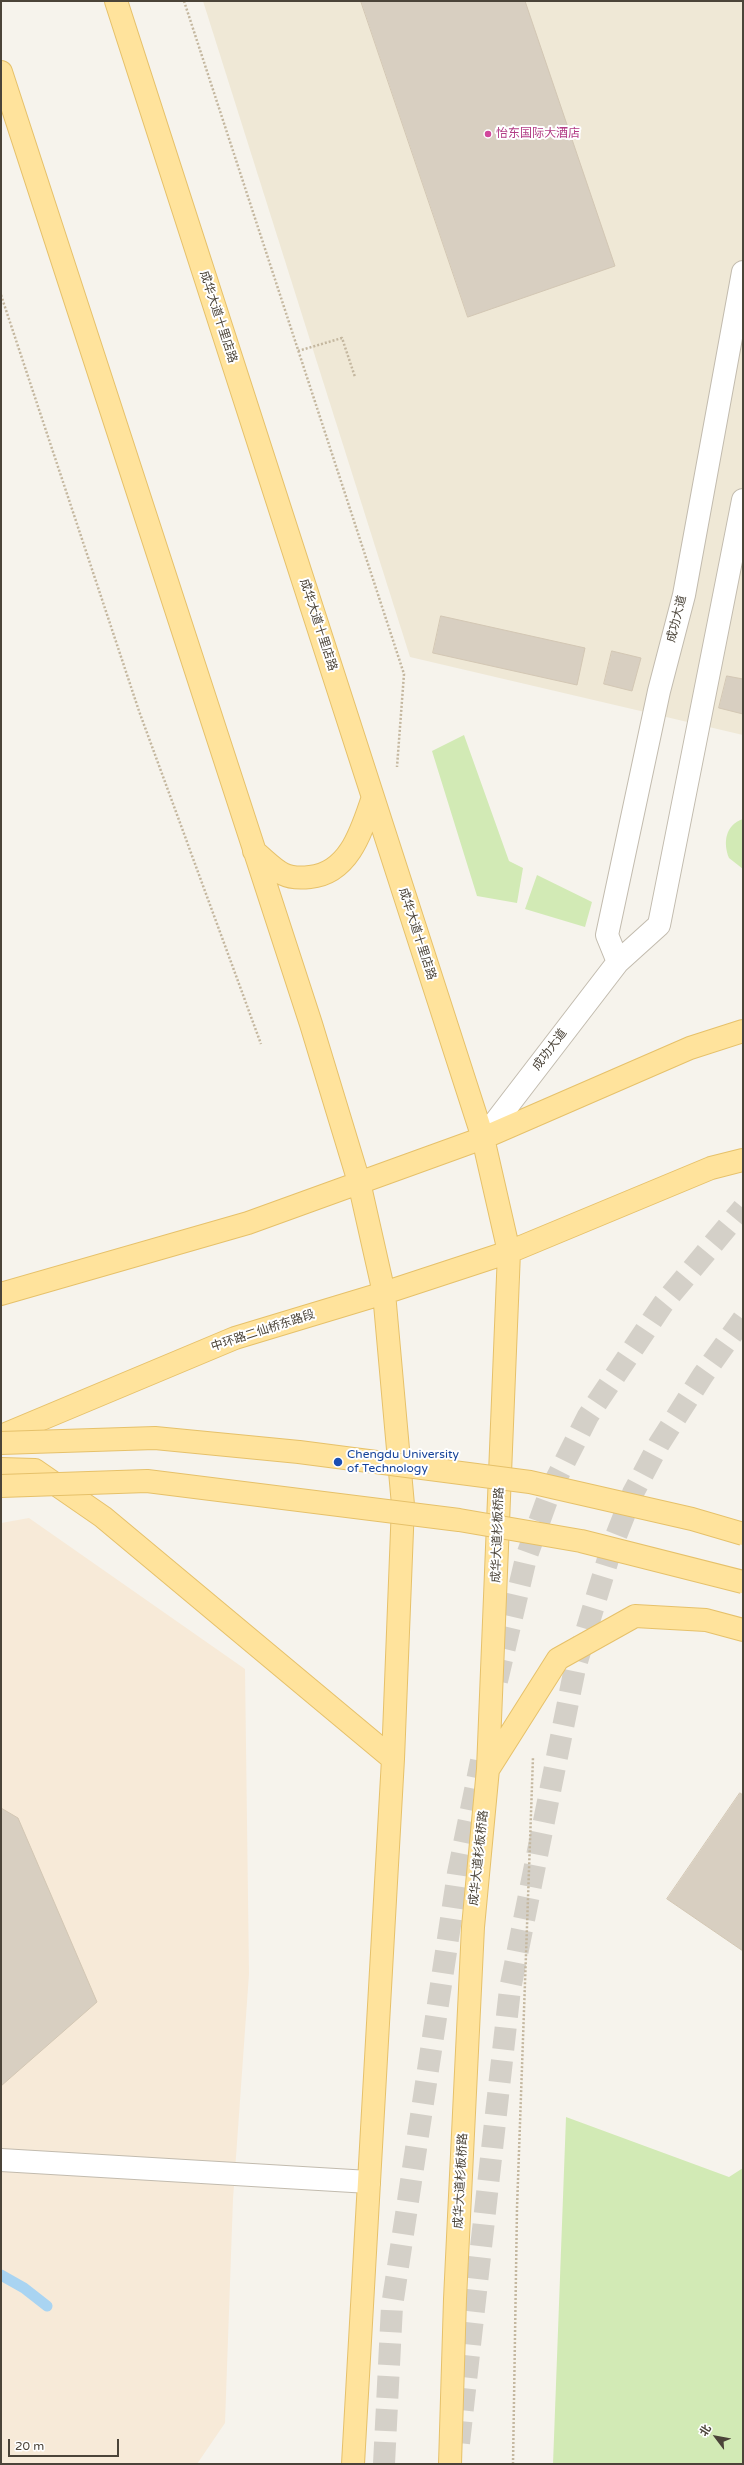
<!DOCTYPE html>
<meta charset="utf-8">
<style>
body{margin:0}
#map{position:relative;width:744px;height:2465px;overflow:hidden;background:#f6f3ec;font-family:"Varela Round","Noto Sans SC",sans-serif}
canvas{display:block}
.frame{position:absolute;inset:0;border:2px solid #4b4439;pointer-events:none}
.north{position:absolute;left:696px;top:2417px;width:40px;height:40px;-webkit-text-stroke:3px #fff;paint-order:stroke;rotate:302deg;font-size:11px;font-weight:700;line-height:16px;text-align:center;color:#4b4439}
.north::after{content:'';display:block;margin:auto;width:14px;height:18px;background:#4b4439;clip-path:polygon(50% 0,100% 100%,50% 72%,0 100%)}
.scale{position:absolute;left:8px;top:2439px;width:111px;height:18px;box-sizing:border-box;border:2px solid #4b4439;border-top:0;padding-left:5px;font-size:12px;line-height:14px;white-space:nowrap;color:#4b4439;-webkit-text-stroke:3px #fff;paint-order:stroke}
</style>
<div id="map">
<canvas width="744" height="2465"></canvas>
<div class="frame"></div>
<div class="north">北</div>
<div class="scale">20 m</div>
</div>
<script>
const ctx = document.querySelector('canvas').getContext('2d');
ctx.lineJoin = 'round';
function fillPath(path, color) {
  ctx.fillStyle = color;
  ctx.fill(path, 'evenodd');
}
function trace(path, color, width, dash) {
  ctx.strokeStyle = color;
  ctx.lineWidth = width;
  ctx.lineCap = dash ? 'butt' : 'round';
  ctx.setLineDash(dash || []);
  ctx.stroke(path);
}
function write(font, color, halo, rows, align = 'center') {
  ctx.font = font + ' "Varela Round","Noto Sans SC",sans-serif';
  ctx.lineWidth = 4;
  ctx.setLineDash([]);
  ctx.textBaseline = 'middle';
  ctx.strokeStyle = halo;
  ctx.fillStyle = color;
  for (const [text, x, y, turn = 0] of rows) {
    ctx.save();
    ctx.translate(x, y);
    ctx.rotate((+turn || 0) * Math.PI / 180);
    ctx.textAlign = isNaN(turn) ? turn : align;
    if (halo) ctx.strokeText(text, 0, 0);
    ctx.fillText(text, 0, 0);
    ctx.restore();
  }
}
fillPath(new Path2D(`
 M29,1518L245,1669L249,1974L233,2199L225,2423L197,2464H1V1523Z`), '#f7ead8');
fillPath(new Path2D(`
 M203,1H743V735L410,657Z`), '#efe8d6');
fillPath(new Path2D(`
 M464,735L509,861L523,868L517,903L477,896L432,751Z
 M743,819V869L729,858C723,843 725,825 743,819Z
 M537,875L592,902L585,927L525,909Z
 M566,2117L729,2177L743,2168V2464H553Z`), '#d2eab5');
trace(new Path2D(`
 M1,2275L24,2288L47,2306`), '#a9d4f2', 11);
const building = new Path2D(`
 M361,1H525L615,266L468,317Z
 M441,616L585,648L577,685L433,653Z
 M612,651L641,658L632,691L604,684Z
 M727,676L743,679V714L719,708Z
 M740,1793L743,1795V1951L667,1899Z
 M1,1808L18,1818L97,2002L1,2086Z`);
fillPath(building, '#d8cfc1');
trace(building, '#d3c7b4', 1);
trace(new Path2D(`
 M497,1681L526,1558L551,1489L588,1416L663,1304L743,1208
 M459,2443L510,1989L575,1668L612,1546L633,1493L659,1444L703,1375L743,1319
 M384,2464L392,2306L458,1873L481,1761`), '#d4d0c8', 22, [22, 11]);
const minor = new Path2D(`
 M618,962L607,935L659,691L684,595L743,272
 M483,1138L618,962L659,925L743,500
 M1,2160L369,2182`);
const major = new Path2D(`
 M116,1L483,1138L509,1252L488,1769L473,1927L455,2299L450,2464
 M1,72L311,1024L359,1182L384,1293L403,1505L393,1759L353,2464
 M254,851C263,858 273,869 283,874C291,878 302,878 310,877C350,873 362,829 373,797
 M1,1294L248,1223L483,1138L690,1048L743,1031
 M1,1436L235,1338L384,1293L509,1252L711,1168L743,1160
 M1,1469L35,1470L103,1517L393,1759
 M489,1768L558,1659L635,1616L706,1620L743,1630`);
trace(minor, '#c2bbae', 24);
trace(major, '#e6c16a', 24);
trace(new Path2D(`
 M184,1L404,674L397,767
 M1,295L139,711L261,1044
 M298,351L342,338L355,377
 M513,2464L517,2208L533,1757`), '#c4b79f', 2.5, [2, 2]);
trace(minor, '#fff', 22);
trace(major, '#ffe39c', 22);
const majorBridge = new Path2D(`
 M1,1443L155,1438L299,1452L530,1482L692,1519L743,1534
 M1,1486L147,1481L459,1520L581,1541L743,1582`);
trace(majorBridge, '#e6c16a', 24, []);
trace(majorBridge, '#ffe39c', 22);
for (const [x, y, r, color] of [
 [488,134,4,"#d1479c"],
 [338,1462,5,"#1a4fb4"]
]) {
  const dot = new Path2D();
  dot.arc(x, y, r, 0, 2 * Math.PI);
  ctx.fillStyle = color;
  ctx.fill(dot);
  trace(dot, '#fff', 1.5);
}
write('12px', '#b23c85', '#fff', [
 ["怡东国际大酒店",496,134]
], 'left');
write('12px', '#4b4439', '#fff', [
 ["成华大道十里店路",218,317,72],
 ["成功大道",677,619,-76],
 ["成华大道十里店路",318,625,72],
 ["成华大道十里店路",417,934,72],
 ["成功大道",550,1050,-53],
 ["中环路二仙桥东路段",263,1331,-18],
 ["成华大道杉板桥路",498,1535,-88],
 ["成华大道杉板桥路",479,1858,-84],
 ["成华大道杉板桥路",461,2181,-87]
]);
write('12px', '#164399', '#fff', [
 ["Chengdu University",347,1455],
 ["of Technology",347,1469]
], 'left');
</script>
